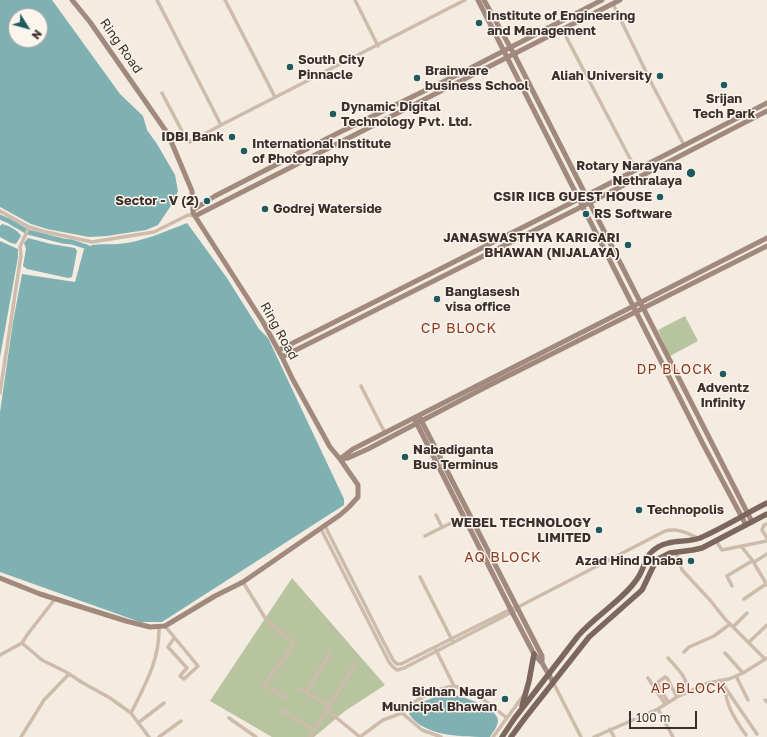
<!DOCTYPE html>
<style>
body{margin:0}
#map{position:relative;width:767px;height:737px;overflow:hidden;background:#f4ebe1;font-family:"Golos Text",sans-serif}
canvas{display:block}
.north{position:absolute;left:8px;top:8px;width:40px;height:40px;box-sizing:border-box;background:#fbf5ee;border:1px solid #aea6a0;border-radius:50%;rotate:127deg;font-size:11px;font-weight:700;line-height:16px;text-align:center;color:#3b302b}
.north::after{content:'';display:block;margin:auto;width:14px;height:18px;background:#1f5a5e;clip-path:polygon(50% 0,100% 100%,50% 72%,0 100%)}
.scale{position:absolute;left:629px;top:711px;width:68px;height:18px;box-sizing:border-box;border:2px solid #3b302b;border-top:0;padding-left:5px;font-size:12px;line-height:14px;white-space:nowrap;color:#3b302b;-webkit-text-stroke:3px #fbf5ee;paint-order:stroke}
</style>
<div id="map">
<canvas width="767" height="737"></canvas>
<div class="north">N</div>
<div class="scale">100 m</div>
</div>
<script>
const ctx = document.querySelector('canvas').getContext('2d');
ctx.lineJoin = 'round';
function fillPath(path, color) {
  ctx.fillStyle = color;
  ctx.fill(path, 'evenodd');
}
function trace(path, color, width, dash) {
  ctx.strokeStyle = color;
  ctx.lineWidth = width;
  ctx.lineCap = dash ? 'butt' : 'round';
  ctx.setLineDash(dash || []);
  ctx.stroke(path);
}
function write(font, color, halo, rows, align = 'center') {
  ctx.font = font + ' "Golos Text",sans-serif';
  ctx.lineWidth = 3;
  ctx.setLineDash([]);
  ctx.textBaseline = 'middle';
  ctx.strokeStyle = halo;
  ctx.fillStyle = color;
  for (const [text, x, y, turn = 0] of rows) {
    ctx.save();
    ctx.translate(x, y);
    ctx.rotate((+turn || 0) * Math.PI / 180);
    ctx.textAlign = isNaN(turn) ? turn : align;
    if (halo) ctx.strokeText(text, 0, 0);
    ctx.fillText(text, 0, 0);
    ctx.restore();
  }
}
fillPath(new Path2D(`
 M685,316L698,341L670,356L658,330Z
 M292,578L385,685L345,711L314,737H272L210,701Z`), '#b8c4a0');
fillPath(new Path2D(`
 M0,0H52L120,94L143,116L147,130L157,144L175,175L178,191L174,201L158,225L146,230L107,236L89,237L47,229L31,224L0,207ZM16,16H40V40H16Z
 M187,223L227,278L259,329L268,338L344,499V505L162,622H140L0,572V412L13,322L22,274L75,282L84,249C92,242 107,245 118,244C142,242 164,232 187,223Z
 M2,224C9,226 17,229 21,236L16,244L11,243L0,237V226Z
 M28,238L51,244L75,248L77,251L72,277L68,278L27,269L23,266L26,249L24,243Z
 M0,241L18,249V257L0,357Z
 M450,694C461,696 496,706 498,720C498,726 493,732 490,737C464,737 424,737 409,714C414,703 438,695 450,694Z`), '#7fb0b2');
trace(new Path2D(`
 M0,217L9,221L28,232L63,241L72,242L87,247`), '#7fb0b2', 5);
trace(new Path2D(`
 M157,0L221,125
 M225,0L275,97
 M355,0L378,46
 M613,4L653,86L684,145
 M562,29L636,170
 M162,93L183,133L190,142L221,125L465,0
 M0,211L29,227L42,231L92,242L154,232L188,215L195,216
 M361,386L385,433
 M0,393L21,255L20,247L29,227
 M436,515L442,527
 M767,524L764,525L762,530L767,538
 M325,526L381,637L393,660L397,664H401L517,606
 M321,529L389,662L393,667L397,670L404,668L518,609L520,606L665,531C678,528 687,533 698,538
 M425,536L463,517
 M716,541L722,550L767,541
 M741,546L753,561
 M676,552L682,570L710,600L725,619L765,659
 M767,554L756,561L754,563L767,585
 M420,577L452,640
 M243,582L267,621L293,642L294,645L264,684L286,698
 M732,586L727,576L752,561
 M55,599L27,635L22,643L42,660L66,672L83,683L110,698L131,713
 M744,599L766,584
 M165,626L198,666L184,679L180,676L187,668L168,647L174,638
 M733,627L747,613
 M749,642L767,625
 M684,652L689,647L714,636L730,624
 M725,653L743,673
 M0,655L22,643
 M668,658C677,668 688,678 688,692
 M736,676L748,700
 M648,678L665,704
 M720,680L757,734
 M553,682L581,737
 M454,686L474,692L507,718
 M300,689L305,692L307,691L330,653
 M726,689C724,703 738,724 746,735
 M306,692L329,706
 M765,700L767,702
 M668,702L657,683L665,677L667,678L677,697
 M658,709L673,737
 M327,710L360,737
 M283,711L314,730
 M402,713C415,699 435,689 454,686L436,650
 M229,718L256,737
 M138,723L164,703
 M610,729L614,737
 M21,737L44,700L69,674
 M149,737L131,713C145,685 160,659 159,627
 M159,737L181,721
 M310,737L355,665
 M360,737L383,720L402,713L422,730L441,737
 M493,737L523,696
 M594,737L658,709L677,697L708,683L729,679L743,673L767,658`), '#cdbbac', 3.5);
trace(new Path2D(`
 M478,0L703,444L746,525
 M484,0L514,54L752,522
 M193,210L215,196L336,134L461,73L602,0
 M195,216L620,0
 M279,350L585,196L767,103
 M282,357L589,203L767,111
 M420,418L542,656V663
 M415,420L512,612L534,654L542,663L553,682
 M340,459L353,449L767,238
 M340,459L348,458L368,449L484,388L767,246
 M0,578L40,594L126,621L150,627L165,626L215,596L243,582L340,515L349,507L358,497V485L340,459L330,447L292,378L282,357L263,322L193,213L192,191L168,134L90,22L72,0`), '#a18a7d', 5);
trace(new Path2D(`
 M522,706L529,681L534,654
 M502,737L514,719L578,636C595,616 623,600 637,579C646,567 643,556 658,547C671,539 686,543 700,538C723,528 745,514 767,503
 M511,737L525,718L589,637L642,590L653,567L658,559L670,553L693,550L702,548L767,514`), '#7d675c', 5.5);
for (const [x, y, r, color] of [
 [479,23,4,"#1f5a5e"],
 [290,67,4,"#1f5a5e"],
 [660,76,4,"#1f5a5e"],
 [417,78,4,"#1f5a5e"],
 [724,85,4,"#1f5a5e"],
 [333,114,4,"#1f5a5e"],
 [232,137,4,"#1f5a5e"],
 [244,151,4,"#1f5a5e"],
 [691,173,5,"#1f5a5e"],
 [660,197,4,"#1f5a5e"],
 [207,201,4,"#1f5a5e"],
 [265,209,4,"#1f5a5e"],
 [586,214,4,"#1f5a5e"],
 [628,245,4,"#1f5a5e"],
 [437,299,4,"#1f5a5e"],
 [723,374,4,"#1f5a5e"],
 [405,457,4,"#1f5a5e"],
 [639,510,4,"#1f5a5e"],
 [599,530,4,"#1f5a5e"],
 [691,561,4,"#1f5a5e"],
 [505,699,4,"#1f5a5e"]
]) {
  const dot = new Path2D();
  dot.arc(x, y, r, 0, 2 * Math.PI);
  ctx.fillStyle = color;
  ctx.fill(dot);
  trace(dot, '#fbf5ee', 1.5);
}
write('bold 13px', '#3b302b', '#fbf5ee', [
 ["Institute of Engineering",487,16],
 ["and Management",487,31],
 ["South City",298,60],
 ["Pinnacle",298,75],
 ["Brainware",425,71],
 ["business School",425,86],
 ["Aliah University",652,76,"right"],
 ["Srijan",724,99,"center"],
 ["Tech Park",724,114,"center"],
 ["Dynamic Digital",341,107],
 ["Technology Pvt. Ltd.",341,122],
 ["IDBI Bank",224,137,"right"],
 ["International Institute",252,144],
 ["of Photography",252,159],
 ["Rotary Narayana",682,166,"right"],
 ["Nethralaya",682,181,"right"],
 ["CSIR IICB GUEST HOUSE",652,197,"right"],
 ["Sector - V (2)",199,201,"right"],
 ["Godrej Waterside",273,209],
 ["RS Software",594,214],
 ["JANASWASTHYA KARIGARI",620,238,"right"],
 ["BHAWAN (NIJALAYA)",620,253,"right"],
 ["Banglasesh",445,292],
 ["visa office",445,307],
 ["Adventz",723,388,"center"],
 ["Infinity",723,403,"center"],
 ["Nabadiganta",413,450],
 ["Bus Terminus",413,465],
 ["Technopolis",647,510],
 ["WEBEL TECHNOLOGY",591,523,"right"],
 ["LIMITED",591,538,"right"],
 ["Azad Hind Dhaba",683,561,"right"],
 ["Bidhan Nagar",497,692,"right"],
 ["Municipal Bhawan",497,707,"right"]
], 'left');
write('13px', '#3b302b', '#fbf5ee', [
 ["Ring Road",121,46,55],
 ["Ring Road",279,331,61]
]);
ctx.letterSpacing = '1px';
write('14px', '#8c3b22', '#fbf5ee', [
 ["CP BLOCK",459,329],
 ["DP BLOCK",675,370],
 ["AQ BLOCK",503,558],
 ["AP BLOCK",689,689]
]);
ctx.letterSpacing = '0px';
</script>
